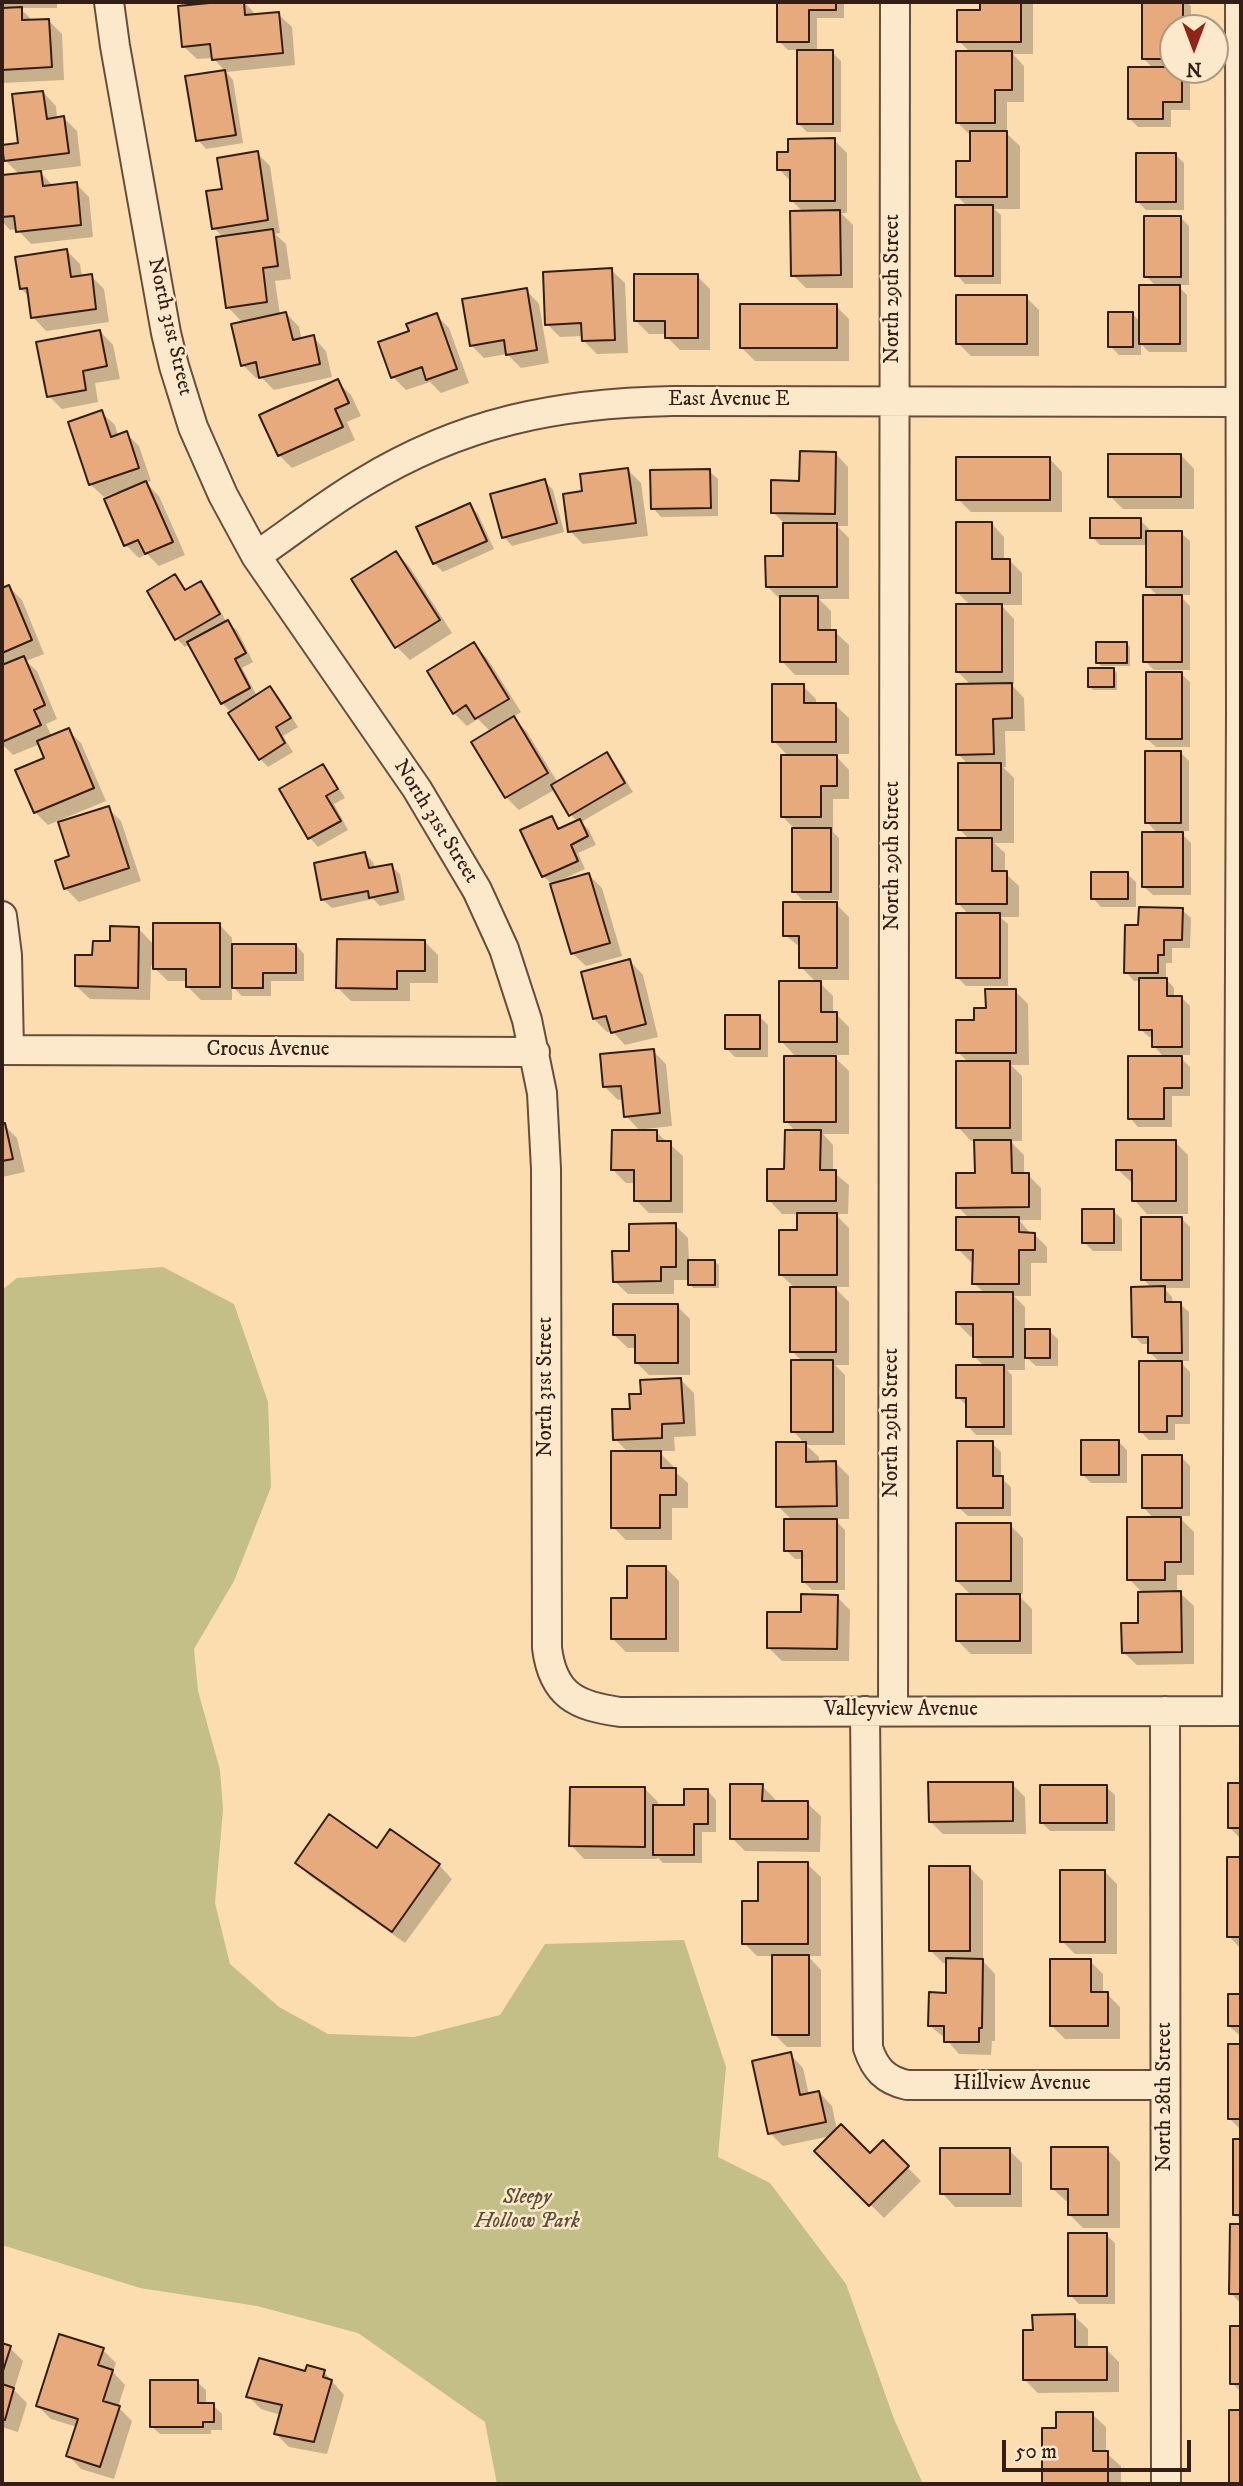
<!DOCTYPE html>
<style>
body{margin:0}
#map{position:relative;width:1243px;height:2486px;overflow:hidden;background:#fbddaf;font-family:"IM FELL DW Pica",serif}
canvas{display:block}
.frame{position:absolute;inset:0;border:4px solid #331e17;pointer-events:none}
.north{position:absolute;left:1159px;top:14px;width:70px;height:70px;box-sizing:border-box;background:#fce9cb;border:2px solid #ac9883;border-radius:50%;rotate:180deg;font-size:19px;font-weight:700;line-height:28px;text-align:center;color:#331e17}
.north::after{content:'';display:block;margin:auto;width:24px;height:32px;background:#8f2418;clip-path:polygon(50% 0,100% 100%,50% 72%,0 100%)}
.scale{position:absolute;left:1002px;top:2440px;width:189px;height:32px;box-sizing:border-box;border:4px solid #331e17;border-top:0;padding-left:9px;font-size:21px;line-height:24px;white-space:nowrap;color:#331e17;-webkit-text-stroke:5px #fce9cb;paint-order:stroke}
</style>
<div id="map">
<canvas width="1243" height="2486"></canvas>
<div class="frame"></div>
<div class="north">N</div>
<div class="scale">50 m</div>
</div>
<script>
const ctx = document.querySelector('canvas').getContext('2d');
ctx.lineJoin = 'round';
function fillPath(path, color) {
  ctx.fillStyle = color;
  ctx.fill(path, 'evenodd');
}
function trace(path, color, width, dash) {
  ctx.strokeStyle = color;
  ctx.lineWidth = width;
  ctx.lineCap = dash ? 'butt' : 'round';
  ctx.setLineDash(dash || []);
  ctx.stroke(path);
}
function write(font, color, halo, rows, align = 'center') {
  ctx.font = font + ' "IM FELL DW Pica",serif';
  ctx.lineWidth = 5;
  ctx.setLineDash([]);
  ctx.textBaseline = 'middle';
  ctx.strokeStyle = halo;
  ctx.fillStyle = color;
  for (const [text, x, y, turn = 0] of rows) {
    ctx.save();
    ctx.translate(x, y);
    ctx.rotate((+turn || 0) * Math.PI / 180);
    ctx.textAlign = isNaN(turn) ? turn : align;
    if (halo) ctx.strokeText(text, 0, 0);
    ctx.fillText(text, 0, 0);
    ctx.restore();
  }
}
fillPath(new Path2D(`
 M163,1267L234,1304L268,1402L271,1487L234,1581L194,1649L198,1691L220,1770L223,1810L215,1903L230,1964L279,2007L328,2034L414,2037L500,2015L545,1944L684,1940L726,2067L718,2157L770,2183L846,2284L894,2419L923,2484H497L485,2422L358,2333L257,2306L140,2288L2,2245V1290L17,1278Z`), '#c4bf87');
fillPath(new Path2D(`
 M2,2H57V8H20L34,22L49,21L62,34L64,80L2,83Z
 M244,2L256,15L278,14L292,27L295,65L226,72L233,80L243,143L206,149L198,140L187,77L225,71L213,58L197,59L183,46L180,7Z
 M779,2H844V18H817V52H832L841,61V132H807L798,123V50H788L779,41Z
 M982,2H1033V54H1013L1024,66V102H1007V134L1020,146V209H994L1001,215V284H965L957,275L968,207L957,196L971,163V136L957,122L971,53L959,41L982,11Z
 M1144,2H1186L1191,6V28H1173V70H1182L1190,78V110H1171V127H1138L1130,119L1154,69L1144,59Z
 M43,92L56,106L57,119L64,118L77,131L81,166L39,171L54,187L76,184L89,197L93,237L31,244L17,229L10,230L2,221V177L20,175L6,161L20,144Z
 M834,140L847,153V213H841L853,225V288H806L793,275L804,213L792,201V183L779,169L790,154Z
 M257,153L270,166L280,233L275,234L286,244L291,279L275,281L280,315L286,313L299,327L302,340L313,337L326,351L332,377L274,390L261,377L256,378L243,365V323L228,307L224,238L214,228L224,190Z
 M1175,154L1184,163V210H1146L1137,201Z
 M1181,218L1189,226V285H1177L1187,295V352H1149L1141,344V355H1119L1110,346L1133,314L1140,322L1157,287L1146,276Z
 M67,251L80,264L82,277L91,276L104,289L109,322L46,331L33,317L30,297L21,289Z
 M611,270L625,283L628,353L597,354L584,341L583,336L560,337L547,324Z
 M697,276L710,289V350H680L667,337V334H649L635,320Z
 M526,290L539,304L549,363L521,368L507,354L484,358L471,345Z
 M1026,297L1039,310V356H971L958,343Z
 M836,306L849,319V361H755L742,348Z
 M436,315L449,328L469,383L441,393L430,382L406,390L393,377L411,332Z
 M100,331L113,345L120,379L95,383L98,402L62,409L49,396Z
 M338,382L351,395L361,416L347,422L355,440L292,468L279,455Z
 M101,412L115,425L118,436L126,433L139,446L151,481L146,483L159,496L185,555L159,566L147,554L139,558L126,545L117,492L104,497L90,484Z
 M835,453L848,467V526H837L849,538V599H819L831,611V632H835L849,645V675H795L782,661L780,599L767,586L785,558V524L773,512L801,482Z
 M1181,455L1194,469V509H1123L1110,496Z
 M1049,458L1062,472V512H971L958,499Z
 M628,470L641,483L648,536L583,544L570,531L584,493Z
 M709,471L718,479V516L661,517L653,508Z
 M545,481L553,490L564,532L512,546L504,537Z
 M469,505L478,514L494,549L443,572L434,563Z
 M1140,520L1149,529V533H1181L1190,541V595H1179L1190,606V670H1154L1145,661L1159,597L1148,586V545H1100L1092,537Z
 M991,523L1004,537V560H1009L1022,573V605H1001L1014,619V684H1011L1024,698L1025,731H1005L1006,767H1003L1014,778V843H994L1005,853V873L1019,886V917H1000L1008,924V986H966L957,977L969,915L958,903L970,840L960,830L969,765L958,754L971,685L957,671L971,606L957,592Z
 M396,553L409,566L452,633L410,660L397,647Z
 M175,576L187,591L200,583L209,591L227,623L237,630L253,662L242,668L257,696L270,688L279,697L298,727L283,736L293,752L268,767L260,759L232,713L222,703L190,644L185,647L176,638Z
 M9,587L22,600L44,654L26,661L37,671L57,719L46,724L52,737L68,730L81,743L106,801L48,825L35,812L46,759L40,744L13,755L2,744V590Z
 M1126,643L1130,647V666H1101L1097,662Z
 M474,645L487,658L521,712L513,717L527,732L558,783L607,754L615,763L633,792L581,822L589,830L596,845L578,853L585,869L557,882L558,884L589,875L602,888L622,956L586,966L572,953L553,885L543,876L551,818L561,830L578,822L571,815L556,789L519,810L506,797L474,742L491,732L478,719L467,726L454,713Z
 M1114,669L1117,673V690H1093L1089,686Z
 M1181,674L1190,682V747H1156L1147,739Z
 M803,686L816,699V705H835L849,718V754H834L849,770V799H833V832L839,838V900H802L794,891V828L783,817L789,757L774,741Z
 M1181,753L1189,761V831H1179L1191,843V895H1153L1144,887L1158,834L1147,822Z
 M323,766L331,775L345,798L334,804L348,830L318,847L310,838L282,789Z
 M108,808L121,821L141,881L79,902L66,889L57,862L71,857Z
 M365,854L373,862L375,869L391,866L400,874L405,900L380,906L373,899L332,908L323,900Z
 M1127,874L1136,882V907H1101L1093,898Z
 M836,904L849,917V980H817L833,996V1014H836L849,1027V1055H832L849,1071V1134H823L833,1145V1172L849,1185L848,1214H835L849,1228V1287H834L849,1302V1365H835L845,1375V1445H806L819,1457V1463H836L849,1476V1519H834L845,1530V1590H812L804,1582V1559H795L786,1550L793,1521L778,1506L805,1444L793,1431L803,1362L792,1351L795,1288L781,1275L798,1232V1214H782L769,1200L786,1171L796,1132L786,1121L797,1058L781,1041L817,983L801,967V948L785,935Z
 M1182,910L1191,918L1190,948H1172V963H1166V979L1174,988V997H1181L1190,1006V1055H1162L1154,1046V1037H1149L1140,1029V981H1134L1126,972L1140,927Z
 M219,924L232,938V945H296L304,954V981H271V996H242L232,986V1000H201L187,986V981H168L151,965L150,1000L90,999L76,986L94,957L111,943L139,929L154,945Z
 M425,942L438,955V983H410V1001H351L338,988Z
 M630,961L643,975L658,1037L625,1045L612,1031L607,1032L594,1019Z
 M1015,991L1028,1004L1029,1065H1011L1022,1076V1141H1010L1024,1155V1175H1028L1041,1188V1220H1019L1031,1234H1034L1047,1247V1263H1031V1296H1014L1025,1307V1331H1049L1058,1339V1366H1036L1025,1356V1370H1007L1012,1375V1435H976L968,1426V1407L958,1397L985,1367L975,1357V1337H971L958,1324L985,1294L974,1283V1262H971L958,1249L969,1218L958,1207L976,1175V1141H971L958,1127L969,1063L958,1052L975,1022L987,1010Z
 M760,1017L768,1025V1057H735L726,1048Z
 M653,1051L666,1064L672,1126L645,1129V1132H656L683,1156V1213H649L636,1200V1183H626L613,1170L641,1132L626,1116L624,1099L618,1100L605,1087Z
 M1181,1058L1190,1067V1096H1172V1127H1138L1130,1118Z
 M2,1125H4L17,1138L25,1172L2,1177Z
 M1175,1142L1188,1155V1214H1147L1134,1200V1182H1131L1117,1169Z
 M1113,1211L1122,1219V1251H1093L1084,1242Z
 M1181,1218L1190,1227V1288H1164L1172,1297L1173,1304H1180L1189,1312V1361H1179L1190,1372V1424H1175V1440H1149L1140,1431L1161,1363L1150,1353V1344H1142L1134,1336L1152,1288L1143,1279Z
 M675,1225L688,1238L689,1262H715L719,1265V1288H693L690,1284V1280H674V1294H628L614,1281L631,1253Z
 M677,1306L690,1319V1375H649L636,1362V1348H628L614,1335Z
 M681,1380L694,1393L696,1436L674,1437L675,1451H658L673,1466V1470L688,1483V1508H672V1540H626L613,1527L629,1453L615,1439L642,1395Z
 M1119,1442L1127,1450V1483H1091L1083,1475Z
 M992,1443L1001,1452V1478L1011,1487V1516H968L959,1508Z
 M1181,1457L1190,1466V1516H1178L1194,1532V1575H1177V1593H1180L1194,1606V1664L1137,1665L1123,1652L1140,1624L1143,1593L1129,1579L1154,1519L1144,1508Z
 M1010,1525L1023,1538V1594H1017L1032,1609V1654H971L958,1641L972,1596L957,1581Z
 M666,1568L679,1581V1652H626L613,1639L629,1600Z
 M837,1597L850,1610L849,1661H782L768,1647L803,1614Z
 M1012,1784L1025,1797L1026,1834H943L930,1821Z
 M1229,1785H1241V1839L1229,1827Z
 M762,1786L775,1799V1803H807L821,1816L820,1852L745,1851L732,1838Z
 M1106,1787L1115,1795V1831H1050L1042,1823Z
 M645,1789L658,1802V1806L685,1807L708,1791L716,1800V1832H702V1863H663L657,1857V1859H584L571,1845Z
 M1229,1858H1241V1949L1229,1936Z
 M297,1863L439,1865L452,1879L405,1943L310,1876Z
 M807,1864L821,1877V1956H808L821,1970V2047H787L774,2034V1956H757L744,1943L760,1903Z
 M970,1868L983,1881V1961L995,1974V2041H992L991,2055L959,2054L946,2039L930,2026L947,1995L948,1963H943L930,1950Z
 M1104,1871L1117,1884V1954H1075L1062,1941Z
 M1090,1961L1103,1974V1994H1107L1120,2007V2039H1065L1052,2026Z
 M1229,1996H1241V2034H1238L1229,2026Z
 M1229,2045H1241V2130L1229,2118Z
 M790,2054L803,2068L809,2095L819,2092L832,2106L837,2130L870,2156L883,2143L921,2181L884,2218L816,2151L831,2136L783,2146L770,2133Z
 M1235,2141H1241V2221L1235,2214Z
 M1107,2149L1120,2162V2228H1083L1069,2214V2201H1066L1052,2188Z
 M1009,2150L1022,2163V2207H955L942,2193Z
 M1231,2226H1241V2304L1231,2293Z
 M1106,2235L1115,2243V2304H1079L1070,2295Z
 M1074,2316L1088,2329V2349H1106L1119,2362V2392L1038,2393L1025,2380L1035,2332Z
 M1232,2328H1241V2392L1232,2383Z
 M2,2345L10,2348L23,2361L14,2390L27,2403L18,2432L2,2427Z
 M103,2350L116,2363L113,2372L125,2385L118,2407L132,2421L114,2479L81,2469L68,2455L77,2427L51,2419L38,2406Z
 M324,2372L344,2395L327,2454L289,2447L276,2434L281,2415L261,2409L248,2396L306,2373Z
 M197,2382L206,2390V2405H213L222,2414V2430H211V2434H160L151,2426Z
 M1092,2414L1106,2427V2453L1121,2466V2484H1044V2430H1058Z`), '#0003');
const building = new Path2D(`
 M220,2H244L245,15L279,12L283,53L212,60L210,44L182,47L178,6Z
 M777,2H836V10H809V42H777Z
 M980,2H1021V42H957V10H980Z
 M1142,2H1183V28H1173V59H1142Z
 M22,7V20L49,19L52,67L2,70V8Z
 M797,50H833V124H797Z
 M956,51H1012V90H995V123H956Z
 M1128,67H1173V70H1182V102H1163V119H1128Z
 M225,70L236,135L196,141L185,76Z
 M43,91L47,119L64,116L69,153L4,161L2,145L18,143L12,94Z
 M970,131H1007V197H956V161H970Z
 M835,138V201H790V170H777V152H788V139Z
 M258,151L268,220L212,229L206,191L222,189L217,158Z
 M1136,153H1176V202H1136Z
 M41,171L43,186L77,182L81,225L16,232L14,216L2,217V175Z
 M955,205H993V276H955Z
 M840,210L841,275L791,276L790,211Z
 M1144,216H1181V277H1144Z
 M273,229L278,266L263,268L267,302L226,308L216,237Z
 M67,249L71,277L92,274L96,309L31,318L27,288L20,289L15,257Z
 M612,268L615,340L582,341L581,323L545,325L543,272Z
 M634,274H698V338H665V321H634Z
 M1139,285H1180V344H1139Z
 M527,288L537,350L506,355L504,340L470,346L462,299Z
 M956,295H1027V344H956Z
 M740,304H837V348H740Z
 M286,312L293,340L314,335L320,364L259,378L256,362L241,366L231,324Z
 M1108,312H1133V347H1108Z
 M437,313L457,369L426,380L422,367L391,378L378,342L409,331L406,324Z
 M100,330L107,366L83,371L86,390L47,397L36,342Z
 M338,379L349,403L335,409L343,427L278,456L259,415Z
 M102,410L111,437L127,431L139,468L89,485L68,422Z
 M800,451L836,452L835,514L771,513V480L799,481Z
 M1108,454H1181V497H1108Z
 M956,457H1050V500H956Z
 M628,468L636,523L568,532L563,494L582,491L580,474Z
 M710,469L711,508L651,509L650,470Z
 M545,479L557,523L502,538L490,494Z
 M146,481L173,542L145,554L138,540L124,546L104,499Z
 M470,503L487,541L433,564L416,527Z
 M1090,518H1141V538H1090Z
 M956,522H992V559H1010V593H956Z
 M783,523H837V587H766L765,556H783Z
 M1146,531H1182V587H1146Z
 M396,551L440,620L395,648L351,579Z
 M175,574L185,590L201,581L220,614L175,640L147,591Z
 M9,585L32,640L2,653V588Z
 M1143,595H1182V662H1143Z
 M780,596H818V630H836V662H780Z
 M956,604H1002V672H956Z
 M228,620L246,653L235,659L250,688L221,704L187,642Z
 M474,642L509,699L475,719L466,705L453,714L427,671Z
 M1096,642H1127V663H1096Z
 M24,656L45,705L34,710L41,725L2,742V665Z
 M1088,668H1114V687H1088Z
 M1146,672H1182V739H1146Z
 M1012,683V718L993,719L994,754L956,755V684Z
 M772,684H804V703H836V742H772Z
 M270,686L291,718L276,727L285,743L259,760L228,713Z
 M514,716L548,773L505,798L471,742Z
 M69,728L94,788L34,813L15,770L44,758L37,741Z
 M1145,751H1181V823H1145Z
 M607,752L625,783L569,816L551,785Z
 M781,755H837V786H821V817H781Z
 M958,763H1001V830H958Z
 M323,764L338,789L326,796L341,821L308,839L279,789Z
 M109,806L129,868L64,889L55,861L69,856L58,822Z
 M552,816L558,829L580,819L588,836L571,845L578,861L542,877L520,830Z
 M792,828H831V892H792Z
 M1142,832H1183V887H1142Z
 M956,838H992V871H1007V904H956Z
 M365,852L369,868L392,864L398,892L369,898L368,891L321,900L314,863Z
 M1091,872H1128V899H1091Z
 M589,873L610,943L571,954L550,884Z
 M783,902H837V968H799V936H783Z
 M1139,907L1183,908L1182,940H1164V955H1158V973H1124L1125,925H1138Z
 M956,913H1000V978H956Z
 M153,923H220V987H186V969H153Z
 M110,926L139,927L138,988L75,986V955H92L93,941H110Z
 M337,939L425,940V971H397V989L336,988Z
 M232,944H296V973H263V988H232Z
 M630,959L646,1024L611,1033L606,1016L593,1019L581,972Z
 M1139,978H1167V996H1182V1047H1152V1030H1139Z
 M779,981H821V1012H837V1042H779Z
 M985,989H1016V1053H956V1020H974V1008H986Z
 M725,1015H760V1049H725Z
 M654,1049L660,1113L624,1117L621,1086L603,1087L600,1054Z
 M784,1056H836V1122H784Z
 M1128,1056H1182V1088H1164V1119H1128Z
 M956,1061H1010V1128H956Z
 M5,1123L13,1159L2,1161V1124Z
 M612,1130H657V1141H671V1201H634V1170H611Z
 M785,1130H821L820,1170H836V1201H767V1169H784Z
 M974,1140H1011L1012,1173H1029V1207L956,1208V1173H975Z
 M1116,1140H1176V1201H1132V1170H1116Z
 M1082,1209H1114V1243H1082Z
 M797,1213H837V1275H779V1230H797Z
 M956,1217H1019V1232L1035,1233V1250H1019V1284H972L973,1250H956Z
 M1141,1217H1182V1280H1141Z
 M676,1223V1267H661V1281L613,1282L612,1251H629V1224Z
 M688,1260H715V1285H688Z
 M1165,1286V1302H1181L1182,1353H1148V1337H1132L1131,1287Z
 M790,1287H836V1352H790Z
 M956,1292H1013V1357H973V1324H956Z
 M613,1304H678V1363H635V1335H613Z
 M1025,1329H1050V1358H1025Z
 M791,1360H833V1432H791Z
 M1139,1361H1182V1416H1167V1432H1139Z
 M956,1365H1004V1427H966V1398H956Z
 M681,1378L684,1423L662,1424V1438L613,1440L612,1409H630L629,1394H641L640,1380Z
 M1081,1440H1119V1475H1081Z
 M957,1441H993V1476H1003V1508H957Z
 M776,1442H806V1462L836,1461L837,1506L776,1507Z
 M611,1451H661V1468H676V1495H660V1528H611Z
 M1142,1455H1182V1508H1142Z
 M1127,1517H1181V1562H1165V1580H1127Z
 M784,1519H837V1582H802V1551H784Z
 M956,1523H1011V1581H956Z
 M627,1566H666V1639H611V1598H627Z
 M1181,1591L1182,1652L1122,1653L1121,1623H1138V1592Z
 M801,1594L838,1595L837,1649L767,1648V1612H801Z
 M956,1594H1020V1641H956Z
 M928,1782H1013V1821L929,1822Z
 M1228,1783H1241V1828H1228Z
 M730,1784H763L762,1801H808V1839H730Z
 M1040,1785H1107V1823H1040Z
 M570,1787H645V1847L569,1846Z
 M684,1789H708V1824H694V1855H653V1805H684Z
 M329,1814L377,1848L390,1829L440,1864L392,1932L295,1863Z
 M1227,1857H1241V1937H1227Z
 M758,1862H808V1944H742V1901H758Z
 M929,1866H970V1951H929Z
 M1060,1870H1105V1942H1060Z
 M772,1955H809V2035H772Z
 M946,1958L983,1959L982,2028H979V2042H944V2026H928L929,1992L946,1993Z
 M1050,1959H1091V1992H1108V2026H1050Z
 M1228,1994H1241V2026H1228Z
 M1228,2044H1241V2119H1228Z
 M791,2052L800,2095L819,2091L826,2122L768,2134L752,2061Z
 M841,2124L870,2153L883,2140L909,2166L869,2206L814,2151Z
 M1233,2139H1241V2215H1233Z
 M1051,2147H1108V2215H1068V2189H1051Z
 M940,2148H1010V2194H940Z
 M1230,2224H1241V2294H1229Z
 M1068,2233H1107V2296H1068Z
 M1075,2314V2347H1107V2380H1023V2330H1033L1032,2315Z
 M1230,2326H1241V2384H1230Z
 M59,2334L104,2348L98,2365L113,2370L103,2401L120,2406L100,2467L66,2456L78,2419L36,2406Z
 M2,2343L11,2346L2,2374Z
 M259,2358L305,2371L307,2365L325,2370L323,2377L332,2380L314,2442L274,2434L282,2405L246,2397Z
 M150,2380H198V2403H214V2422H203V2427H150Z
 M2,2384L14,2388L5,2420L2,2419Z
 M1229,2410H1241V2484H1229Z
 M1056,2412H1093V2451H1108V2484H1042V2428H1056Z`);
fillPath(building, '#e7aa7c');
trace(building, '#331e17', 2);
const street = new Path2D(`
 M109,2L115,46L166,333L174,366L193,427L223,495L256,556L417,789L477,890L504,949L527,1020L542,1093L546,1169L547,1648C553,1695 576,1706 620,1712L1241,1711
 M256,556C291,532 325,505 362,483C462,422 557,403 673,401L1240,402
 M2,916L7,955L9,1050
 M2,1050L535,1052
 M865,1711L868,2048C875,2069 885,2080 907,2085H1165
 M893,1711L895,2
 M1165,1711L1166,2484
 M1237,1711L1241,712L1240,2`);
trace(street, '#654e3d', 32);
trace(street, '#fce9cb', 28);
write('21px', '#331e17', '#fce9cb', [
 ["North 29th Street",894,289,-90],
 ["North 31st Street",169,327,77],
 ["East Avenue E",729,401],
 ["North 31st Street",435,822,58],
 ["North 29th Street",894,856,-90],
 ["Crocus Avenue",268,1051],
 ["North 31st Street",547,1387,-90],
 ["North 29th Street",893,1423,-90],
 ["Valleyview Avenue",901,1711],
 ["Hillview Avenue",1022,2085],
 ["North 28th Street",1166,2097,-90]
]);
write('italic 21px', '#5e4e39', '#fce9cb', [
 ["Sleepy",527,2199],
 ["Hollow Park",527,2223]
]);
</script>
